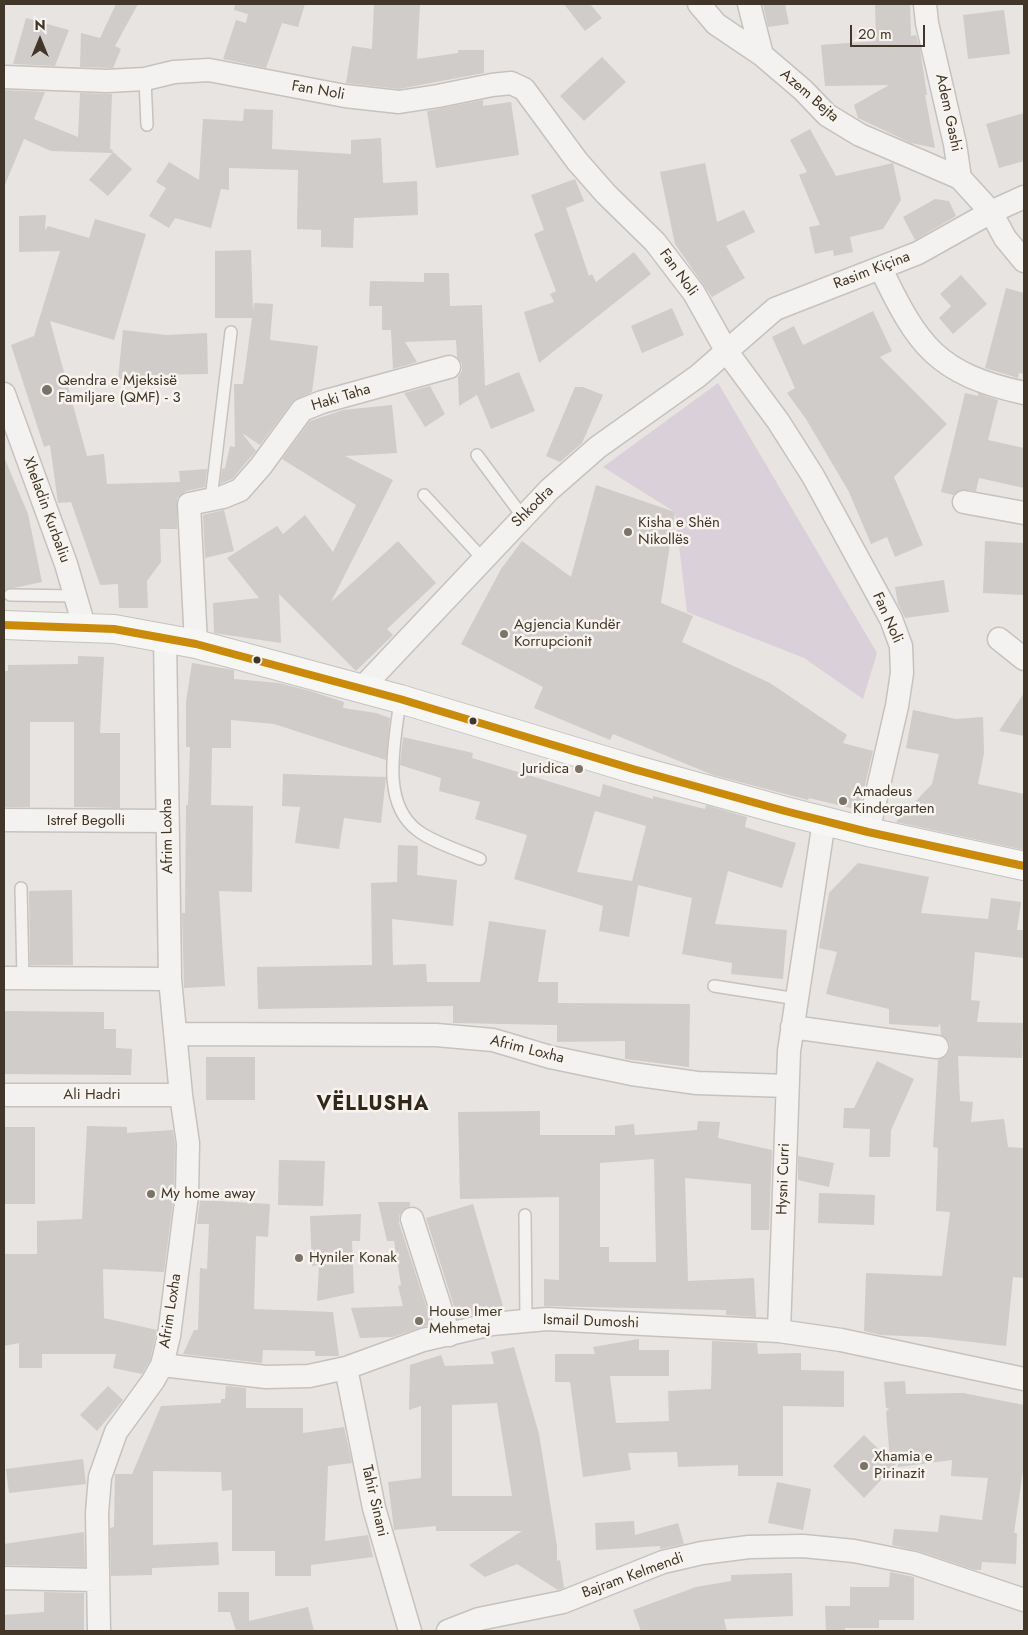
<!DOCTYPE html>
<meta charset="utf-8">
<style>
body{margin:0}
#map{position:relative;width:1028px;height:1635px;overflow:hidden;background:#e7e4e1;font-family:Jost,sans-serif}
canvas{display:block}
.frame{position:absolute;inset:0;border:5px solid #413627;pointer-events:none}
.north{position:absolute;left:15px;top:15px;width:50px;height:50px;-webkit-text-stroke:4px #f7f3ef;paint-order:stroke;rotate:0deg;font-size:14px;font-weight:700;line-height:20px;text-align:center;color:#413627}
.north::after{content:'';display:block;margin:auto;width:18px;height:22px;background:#413627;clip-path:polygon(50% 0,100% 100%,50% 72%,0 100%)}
.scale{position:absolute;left:850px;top:25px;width:75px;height:22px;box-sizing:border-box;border:2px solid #413627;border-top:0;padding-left:6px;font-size:15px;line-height:18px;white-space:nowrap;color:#413627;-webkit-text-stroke:4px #f7f3ef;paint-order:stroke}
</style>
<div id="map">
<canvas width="1028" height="1635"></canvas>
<div class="frame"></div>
<div class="north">N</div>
<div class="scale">20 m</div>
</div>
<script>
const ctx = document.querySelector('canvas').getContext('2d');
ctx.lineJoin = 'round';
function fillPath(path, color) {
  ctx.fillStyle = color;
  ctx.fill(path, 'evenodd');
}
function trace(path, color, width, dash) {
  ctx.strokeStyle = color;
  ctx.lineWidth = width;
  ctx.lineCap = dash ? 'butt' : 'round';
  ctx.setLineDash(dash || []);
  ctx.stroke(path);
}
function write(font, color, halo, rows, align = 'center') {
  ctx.font = font + ' Jost,sans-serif';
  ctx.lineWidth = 5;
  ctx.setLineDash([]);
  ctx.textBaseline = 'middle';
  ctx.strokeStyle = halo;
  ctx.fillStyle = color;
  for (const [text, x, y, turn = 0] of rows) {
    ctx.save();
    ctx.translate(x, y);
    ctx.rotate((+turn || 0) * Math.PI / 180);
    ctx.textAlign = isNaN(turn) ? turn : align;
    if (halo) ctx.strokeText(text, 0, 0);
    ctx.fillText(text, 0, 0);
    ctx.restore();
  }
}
fillPath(new Path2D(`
 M718,383L877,653L863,699L804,658L687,612L675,512L603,467Z`), '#d9d0d9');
fillPath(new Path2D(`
 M116,4H138L115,46L121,49L113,68L80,67L81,33L100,38Z
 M235,4H305L298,27L282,23L266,68L223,59L236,20L246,23L248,14L234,10Z
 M374,4L420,5L417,59L458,53V50H484V73L399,89L346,83L352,46L372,49Z
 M564,4H590L602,18L585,31Z
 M763,4H785L789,24L768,27Z
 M875,4H910L911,36L916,35L920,49L927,95H925L935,148L911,143L858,118L854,105L889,85L825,86L821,45L876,41Z
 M1004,10L1010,54L968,59L963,15Z
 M26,18L69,30L55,66L13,64Z
 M602,57L626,82L584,121L560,96Z
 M4,90L45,92L34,119L78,137L80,93L112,94L110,149L113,150L112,153L51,151L24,139L4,187Z
 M483,100V106L511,102L519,155L436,168L427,111Z
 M244,109L273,110L272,149L351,154V140L381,138L383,183L417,181L418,215L354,218L353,248L321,247V230L297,229L298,170L229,168V190L221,189L211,228L175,218L169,228L149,216L166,188L156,182L169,162L199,180L203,119L243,121Z
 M1024,113V161L999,168L986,124Z
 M810,129L836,176L893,163L901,200L883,229L850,237L853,252L834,256L833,250L815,254L809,227L820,225L799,175L807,172L790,140Z
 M113,152L132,169L108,196L89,180Z
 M705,163L717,222L744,210L755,232L726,246L745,278L712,297L675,244L660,172Z
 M575,179L584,201L566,208L589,276L592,274L596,282L634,252L651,274L539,363L524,312L554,302L550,294L556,291L534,234L544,230L531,195Z
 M935,199L949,201L956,216L915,240L903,217Z
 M46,215L45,230L48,226L89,238L95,219L146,234L114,340L50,321L87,456L104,454L107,484L180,482L179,471L207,469L205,487L186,491L177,498V529H160L161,562L147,581L148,608H119L118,584L100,585L71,502L58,503L50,445L44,447L11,345L34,336L60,251L19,252V216Z
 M251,250L253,311L254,303L273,304L270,340L318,346L312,392L292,402L260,445L242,433L256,451L232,479L220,484L222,469L225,468L230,446L235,447L234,384H243L252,318H215V251Z
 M424,273H449L450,306L482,305L485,386L519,372L535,411L491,429L477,395L459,406L458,377L462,371V364L457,357L456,340L405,342L417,362L393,369L391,330H382V306H369L370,281L424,282Z
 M961,275L987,304L953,334L939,318L951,306L940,294Z
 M1006,288L1024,293V374L1019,373L1018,378L985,368Z
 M672,308L684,335L642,353L631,326Z
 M873,311L892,351L880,357L947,424L894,477L923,545L895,557L887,537L871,544L849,492L806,419L787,393L795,388L772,337L794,326L803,345Z
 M123,330L166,335L207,333L208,374L151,375V382L118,379Z
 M430,386L445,414L425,427L404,393Z
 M575,387H583L603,395L582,443L560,462L546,456Z
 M965,393L978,396V393L998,400L988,440L1024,448V488L979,478L976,491L960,490L953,495L941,492Z
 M392,405L397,453L345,456L393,480L331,602L398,541L436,583L387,629L393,635L356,671L279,594L281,643L214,633L213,603L259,598L227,558L277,526L283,534L305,515L333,552L356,505L282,459L310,421L343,410Z
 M4,457L28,514L42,582L4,590Z
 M596,485L675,512L661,603L693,616L682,642L770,683L847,735L843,743L873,751L859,810L809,798L808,800L713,775L613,734L610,740L534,708L543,687L461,644L501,569L522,541L571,577Z
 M224,510L234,551L205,558L203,515Z
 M985,541L1024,543V595L983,593Z
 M944,580L949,612L905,618L898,604L895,587Z
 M78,656L104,657L100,733H120V808L74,807V722H30V807H4V671H8V665L78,664Z
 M192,663L234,670V679L279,683L310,691L344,702L343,708L376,713L390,718L386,760L274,724L231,720V748H212L211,805L253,806L252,892L219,891L225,986L184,988L182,913H185L186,805H188L190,747H186V702Z
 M1024,693V736L999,731Z
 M913,710L956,719L983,717L984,753L978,784L1024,794V850L896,822L932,784L939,754L906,748Z
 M403,737L473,753L472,758L600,797L603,784L653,799V796L705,809L706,805L747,817L745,827L796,843L782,888L728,871L715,924L787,930L783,979L731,974L732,963L682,954L692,898L638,885L629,937L599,931L603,906L514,879L527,835L475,819L480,802L439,791L441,778L400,765ZM595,811L646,826L632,881L577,872Z
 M283,774L386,777L381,823L344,818L339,849L295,843L300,807L282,806Z
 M398,845L418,846L417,875L457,880L453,926L392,919L393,965L426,964L427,982H480L489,921L546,930L538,982H558V1003L690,1004L689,1067L625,1059V1041L557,1042V1025L453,1023V1006L258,1009L257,967L372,965L371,883L397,882Z
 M858,863L929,877L921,913L988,919L991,898L1021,902L1017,930H1024V958L975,952L971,1000L980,1001L977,1022L1023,1023L1022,1058L958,1056L960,1101L973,1102L971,1122L1004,1119L1008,1147L1024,1148V1278L1013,1277L1006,1346L928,1337L881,1335L864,1331L866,1273L942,1276L950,1212L936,1211L938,1148L933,1147L938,1060L947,1055L950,1048L949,1042L941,1035L940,1023L938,1027L889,1024V1009L826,994L837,952L819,948L829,893Z
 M72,890L73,965H30L29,891Z
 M4,1011L104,1012V1029H116V1048L132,1049L131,1075L4,1074Z
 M206,1057H255V1100H206Z
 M877,1061L914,1079L891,1130L890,1157H869L870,1129L843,1128L844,1108H854Z
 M540,1111V1135H615V1126L634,1124L635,1135L697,1130L698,1121L720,1122L718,1138L772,1150L769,1230H751V1184L685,1178L688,1281L754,1278L756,1317L726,1315V1310L544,1306V1279L559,1280V1197L460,1199L458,1112ZM654,1159L656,1262H609V1247H600V1163Z
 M87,1126L127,1127V1133L173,1130L175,1144L174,1194L164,1272L103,1269L104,1318L157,1330L150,1360L142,1374L113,1368L116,1354H42V1368H19V1343L4,1346V1254H37V1221L82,1219Z
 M4,1127H35V1204H4Z
 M798,1156L834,1163L829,1187L798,1180Z
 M279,1160L325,1161L323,1206L278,1205Z
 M819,1193L875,1195L874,1225L818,1223Z
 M200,1200L270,1204L268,1237L256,1236L254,1309L333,1312L339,1356H315V1351L263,1350L262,1363L183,1354L194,1330H198L200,1268L207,1269L209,1224H197Z
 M378,1202H410V1206L403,1210L399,1216V1223L432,1324L392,1337L360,1338L351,1308L403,1306L398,1286L401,1285L394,1241H387Z
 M473,1204L503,1306L458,1319L426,1218Z
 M361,1214L360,1241H352L354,1293L317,1301L319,1265L312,1266L310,1216Z
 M639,1339V1350H669V1376H610L616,1423L669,1421L668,1391L711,1389L712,1341L757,1343L758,1354L801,1353V1370L844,1371V1407L783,1406V1476H738V1465L678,1467L677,1452L628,1453L631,1470L583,1477L570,1382H555V1354H595L593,1347Z
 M514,1347L539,1434L557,1546V1561L560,1560L564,1588L558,1590L517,1564L485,1577L469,1565L522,1531H436V1526L394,1530L388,1482L421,1478V1406L409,1410L410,1365L441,1355L445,1366L494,1364L491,1352ZM497,1403L512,1496H452V1405Z
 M905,1381L906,1394L963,1393L1024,1405V1464L1014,1533H1017L1016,1564L982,1562L981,1570H975L918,1551L892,1545L894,1529L938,1532L940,1515L982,1520L988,1478L951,1476L952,1460L898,1467V1462L864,1498L833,1466L864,1435L890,1460L886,1412L889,1408H886L884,1382Z
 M108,1386L123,1400L97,1431L80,1415Z
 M226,1386L246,1388V1408H303V1433L344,1427L352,1463L328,1466L325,1541L368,1535L373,1557L311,1565V1576H275V1551H232V1490L222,1491L221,1472L153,1471V1545L218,1542L219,1565L152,1568V1575L111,1576L110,1528L114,1527L115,1474H132L161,1406L221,1403V1399H225Z
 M83,1459L86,1484L9,1493L6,1469Z
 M777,1482L811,1489L803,1530L768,1523Z
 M634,1521L635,1535L678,1523L684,1544L660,1549V1546L596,1550L595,1523Z
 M84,1532L85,1567L4,1565V1544Z
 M890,1572L914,1577V1620H879V1628H845V1631H826L825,1606H850V1587H889Z
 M792,1573L793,1616L724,1619L727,1631H641L633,1610L696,1587L731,1581V1575Z
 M44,1592L84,1593V1631H4V1615L44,1612Z
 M218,1592H249V1621L308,1607L314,1631H236L230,1612H218Z`), '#cfccc9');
const lane = new Path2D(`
 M145,79L147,125
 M477,455L523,517
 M424,495L483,559
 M211,499L231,332
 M10,595L76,596
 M400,699C396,739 379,801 417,830C430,841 463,852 480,859
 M21,888L23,978
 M714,986L797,999
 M525,1215L526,1321`);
const street = new Path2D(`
 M699,4L716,24L762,55L803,90L827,115L860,135L960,178
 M749,4L762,55
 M925,4L927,23L955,144L960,178L991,212L1005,238L1024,261
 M4,77L107,81L145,79L174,72L209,70L345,96L399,102L438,96L492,85L511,83L524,89L577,161L606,194L655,242L694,293L727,352L778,421L813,476L891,619L901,646L902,673L897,706L868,832
 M881,269C918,346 937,374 1024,393
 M4,394L66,564L84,626
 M964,502L1024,513
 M999,639L1024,659
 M196,644L189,504L223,497L240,490L261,466L302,410L322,402L449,367
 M362,688L549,490L598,447L698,376L775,309L918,253L991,212L1024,197
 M4,820L167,821
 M4,978L170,979
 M792,1027L937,1047
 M176,1034L436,1035L493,1040L550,1057L632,1074L697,1083L787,1086
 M4,1095H181
 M412,1219L449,1335
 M779,1331L789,1051L824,821
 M162,1365L266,1377L309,1376L346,1368L423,1340L492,1324L547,1319L779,1331L841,1340L1024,1379
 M346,1368L374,1508L410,1631
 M4,1578L97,1580
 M99,1631L97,1513L100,1477L116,1432L153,1381L162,1365L169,1336L187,1195L188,1143L181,1095L170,979L165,637
 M448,1631L479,1619L563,1602L663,1562L702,1553L749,1547L803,1546L854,1551L914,1563L1024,1600`);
const secondary = new Path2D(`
 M4,625L114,629L196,644L400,699L633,769L785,811L868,832L1024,866`);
trace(lane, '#c5c2bf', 14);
trace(street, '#c5c2bf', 25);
trace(secondary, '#c5c2bf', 30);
trace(lane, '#f3f2f1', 11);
trace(street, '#f3f2f1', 22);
trace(secondary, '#f6f6f5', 28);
trace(new Path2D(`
 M4,625L114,629L196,644L400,699L633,769L785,811L868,832L1024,866`), '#ca8a0a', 8);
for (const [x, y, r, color] of [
 [47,390,6,"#7b7368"],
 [628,532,5,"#7b7368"],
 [504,634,5,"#7b7368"],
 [257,660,4.5,"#413627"],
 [473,721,4.5,"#413627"],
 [579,769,5,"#7b7368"],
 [843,801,5,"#7b7368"],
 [151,1194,5,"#7b7368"],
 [299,1258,5,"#7b7368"],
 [419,1321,5,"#7b7368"],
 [864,1466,5,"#7b7368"]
]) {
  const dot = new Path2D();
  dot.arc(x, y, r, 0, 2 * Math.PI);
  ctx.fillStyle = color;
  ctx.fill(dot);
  trace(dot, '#f7f3ef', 2);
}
write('15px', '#413627', '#f7f3ef', [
 ["Fan Noli",318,91,10],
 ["Azem Bejta",809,96,41],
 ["Adem Gashi",948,113,78],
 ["Rasim Kiçina",872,271,-21],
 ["Fan Noli",678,273,54],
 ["Haki Taha",341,398,-17],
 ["Shkodra",533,507,-45],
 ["Xheladin Kurbaliu",46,510,70],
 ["Fan Noli",887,618,66],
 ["Istref Begolli",86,821],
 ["Afrim Loxha",168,836,-91],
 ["Afrim Loxha",527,1050,14],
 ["Ali Hadri",92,1095],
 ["Hysni Curri",784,1179,-88],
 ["Afrim Loxha",171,1311,-81],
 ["Ismail Dumoshi",591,1322,2],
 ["Tahir Sinani",374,1501,77],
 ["Bajram Kelmendi",633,1576,-20]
]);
write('15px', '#413627', '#f7f3ef', [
 ["Qendra e Mjeksisë",58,381],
 ["Familjare (QMF) - 3",58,398],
 ["Kisha e Shën",638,523],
 ["Nikollës",638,540],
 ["Agjencia Kundër",514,625],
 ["Korrupcionit",514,642],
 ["Juridica",569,769,"right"],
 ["Amadeus",853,792],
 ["Kindergarten",853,809],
 ["My home away",161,1194],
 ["Hyniler Konak",309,1258],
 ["House Imer",429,1312],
 ["Mehmetaj",429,1329],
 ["Xhamia e",874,1457],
 ["Pirinazit",874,1474]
], 'left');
ctx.letterSpacing = '1px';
write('bold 20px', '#322819', '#f7f3ef', [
 ["VËLLUSHA",373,1105]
]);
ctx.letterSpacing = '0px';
</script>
